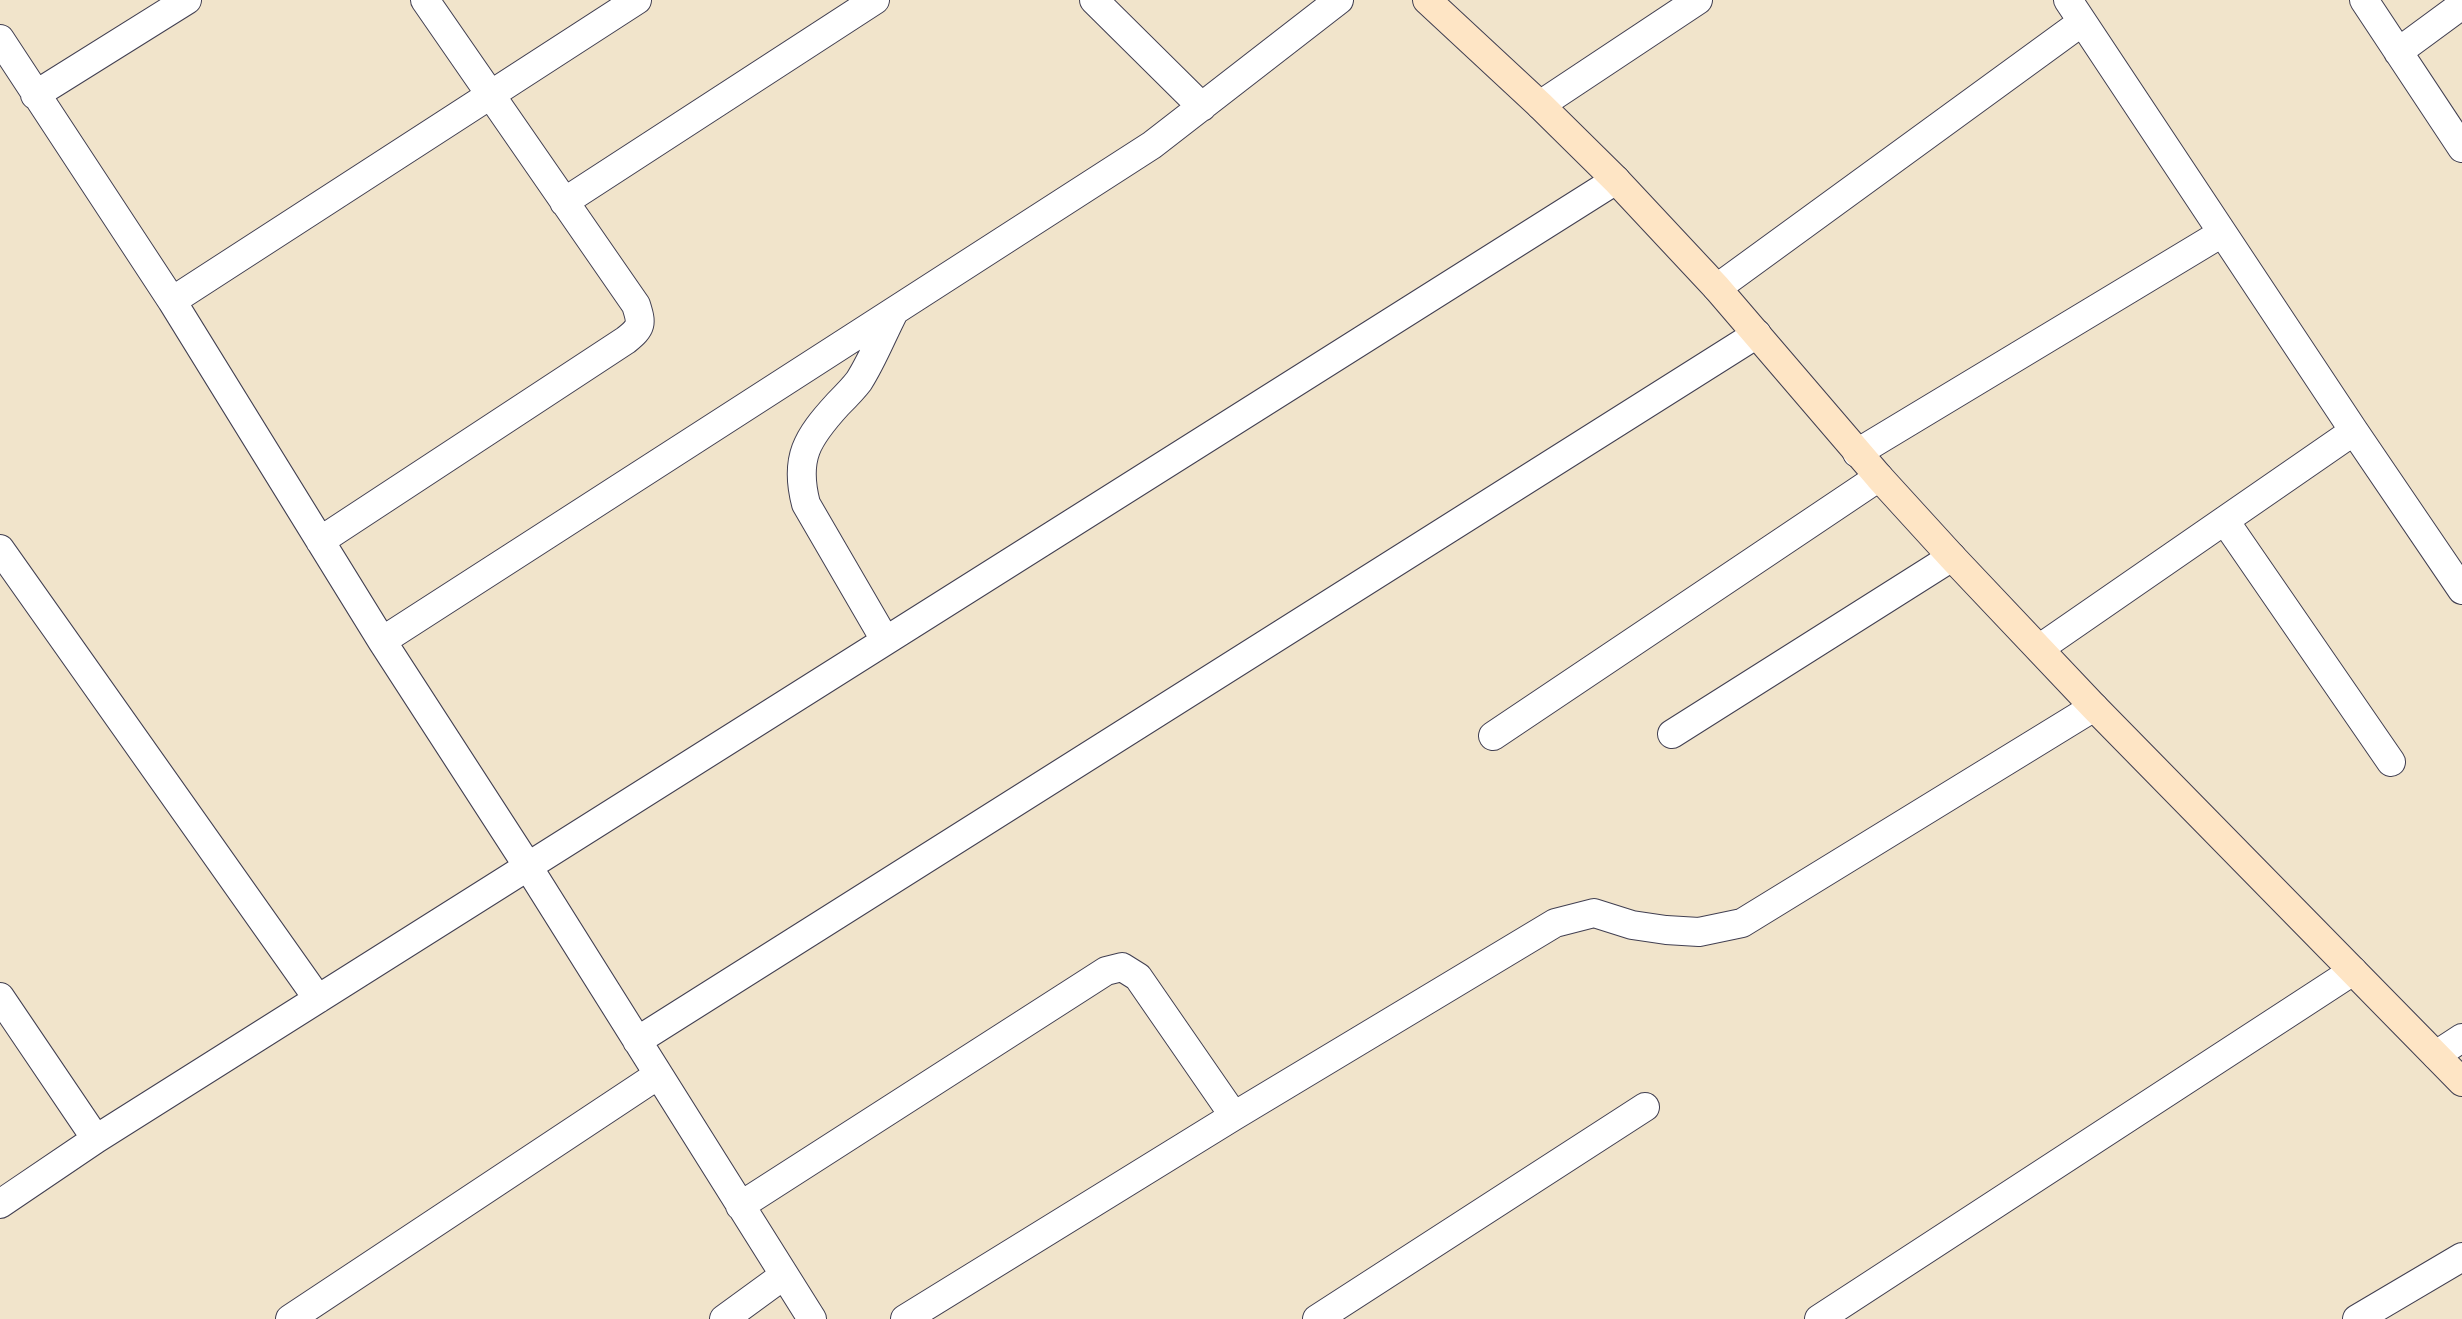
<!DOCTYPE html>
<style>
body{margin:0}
canvas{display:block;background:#f1e4cb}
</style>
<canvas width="2462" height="1319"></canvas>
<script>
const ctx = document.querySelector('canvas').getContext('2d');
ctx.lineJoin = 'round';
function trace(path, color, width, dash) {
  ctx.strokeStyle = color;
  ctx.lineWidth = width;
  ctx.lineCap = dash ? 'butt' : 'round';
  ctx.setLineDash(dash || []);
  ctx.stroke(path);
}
const street = new Path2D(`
 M1094,0L1202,107
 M2068,0L2354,431L2462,590
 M2364,0L2462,148
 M0,39L172,301L382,641L527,865L812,1319
 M2398,52L2462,5
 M35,95L187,0
 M1540,105L1698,0
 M564,202L875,0
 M1717,288L2082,22
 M172,301L637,0
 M1857,453L2222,233
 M2225,521L2391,762
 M320,541L626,340C642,327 642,324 636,305L425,0
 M0,549L318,999
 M885,640L806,504C794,458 807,438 838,404C845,397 853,389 859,381C873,359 882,335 894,312
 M382,641L1152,145L1339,0
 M2040,648L2354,431
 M1672,734L1952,557
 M1493,736L1879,477
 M0,997L96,1139
 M637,1041L1757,334
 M2436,1055L2462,1038
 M0,1204L96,1139L1616,180
 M740,1206L1106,971L1122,967L1138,977L1234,1116
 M290,1319L658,1075
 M724,1319L783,1276
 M905,1319L1234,1116L1555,923L1594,913L1632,925L1666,930L1699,932L1742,923L2094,707
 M1317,1319L1645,1107
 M1819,1319L2353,971
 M2357,1319L2462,1257`);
const secondary = new Path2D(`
 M1427,0L1540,105L1616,180L1717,288L1879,477L1952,557L2094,707L2462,1082`);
trace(street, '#413f51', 30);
trace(secondary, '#413f51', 30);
trace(street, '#fff', 28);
trace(secondary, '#fee5c5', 28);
</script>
